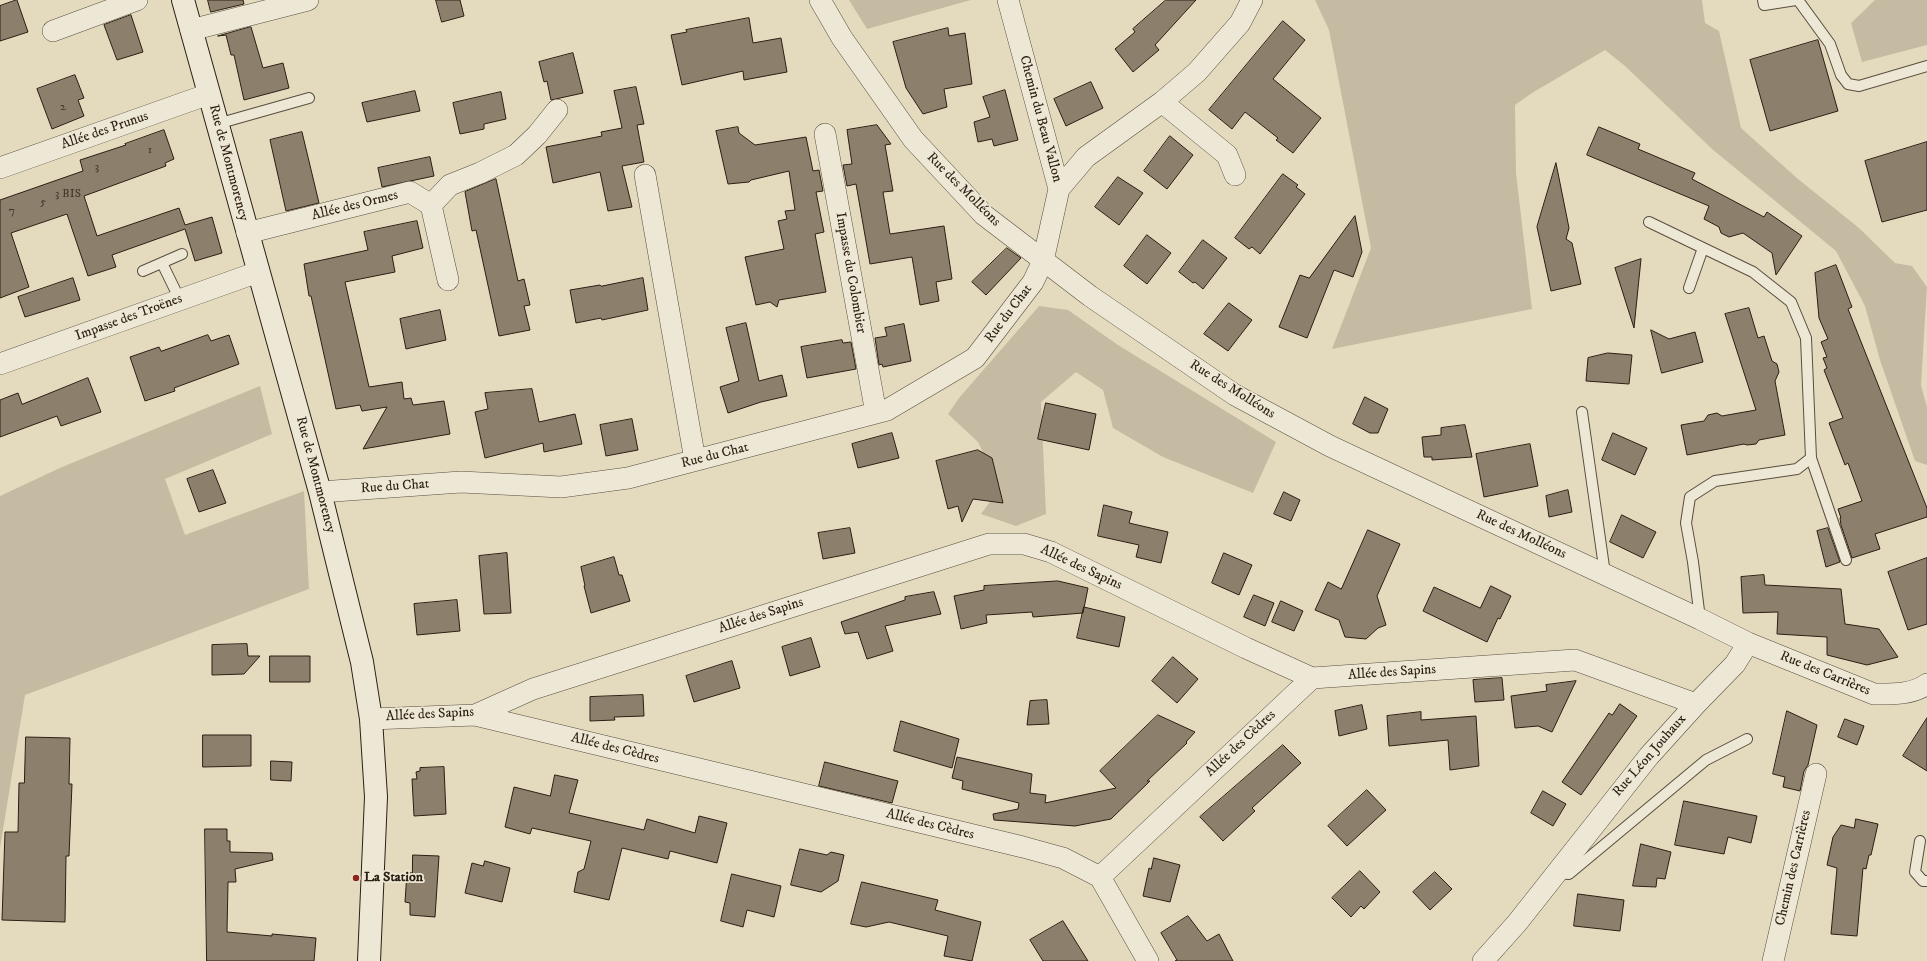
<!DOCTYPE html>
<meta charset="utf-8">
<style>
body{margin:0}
canvas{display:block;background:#e4dbbf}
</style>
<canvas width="1927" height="961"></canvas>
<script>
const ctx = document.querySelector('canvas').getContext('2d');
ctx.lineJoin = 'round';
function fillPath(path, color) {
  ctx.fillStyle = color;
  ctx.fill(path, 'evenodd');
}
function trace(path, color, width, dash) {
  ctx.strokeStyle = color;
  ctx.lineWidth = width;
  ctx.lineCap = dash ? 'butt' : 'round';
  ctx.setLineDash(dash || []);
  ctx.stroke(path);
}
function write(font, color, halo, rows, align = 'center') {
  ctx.font = font + ' "IM FELL DW Pica",serif';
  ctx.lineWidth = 3.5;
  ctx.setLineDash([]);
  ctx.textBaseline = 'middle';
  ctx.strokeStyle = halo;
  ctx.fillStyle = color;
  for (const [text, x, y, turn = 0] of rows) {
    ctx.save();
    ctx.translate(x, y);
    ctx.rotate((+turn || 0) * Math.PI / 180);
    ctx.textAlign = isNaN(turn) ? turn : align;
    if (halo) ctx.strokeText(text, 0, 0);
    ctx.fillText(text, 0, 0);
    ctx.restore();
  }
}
fillPath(new Path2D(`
 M849,0H971L867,29Z
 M1315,0H1702L1705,23L1719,31L1741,128L1798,179L1859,228L1895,263L1912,266L1927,287L1921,385L1927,407V465L1915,461L1880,360L1865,306L1836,251L1712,149L1625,66L1605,50L1532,93L1515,105L1516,173L1532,309L1332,349L1371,248L1329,30Z
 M1875,0H1927V45L1862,62L1851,23Z
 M1039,306L1068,310L1118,345L1276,442L1253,493L1163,457L1113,428L1103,390L1076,372L1041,402L1046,514L1016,526L981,514L1000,488L978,442L948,414L959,398Z
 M260,386L272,434L165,479L185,535L304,491L309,589L25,695L0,848V496L62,467Z`), '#c5bba2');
const building = new Path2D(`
 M17,0L28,32L0,41V6Z
 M208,0H243L244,4L211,12Z
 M436,0H460L464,16L442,22Z
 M1166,0H1196L1155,45L1159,50L1133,72L1115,49L1135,32L1133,29Z
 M131,15L143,52L117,60L104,25Z
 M749,18L753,43L781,38L787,72L744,80L743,71L682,85L671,35L687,32L686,30Z
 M1283,21L1305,40L1273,79L1321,118L1293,153L1276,140L1278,138L1245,112L1232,129L1209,110Z
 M251,27L263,68L283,63L289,88L244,100L234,55H231L226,35L218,36Z
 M948,28L949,36L965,33L972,84L944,89L947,107L923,114L906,88L893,42Z
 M1818,40L1838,111L1770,131L1750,60Z
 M573,53L583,93L551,100L547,81L544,82L539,62Z
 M75,75L84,98L78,100L84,116L52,129L37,89Z
 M1091,82L1103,108L1066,126L1054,99Z
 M636,87L644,124L637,125L644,162L622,166L632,207L608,211L600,172L553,183L546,147L602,136L601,132L622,128L614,91Z
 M1005,90L1018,140L994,146L992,139L978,142L974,122L990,117L983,97Z
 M415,91L420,111L367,122L362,103Z
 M501,92L506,119L484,124V129L460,134L453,103Z
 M877,125L891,144L885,145L893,191L883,192L890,234L944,226L952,279L936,282L939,301L920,305L912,257L870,264L856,184L847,186L843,165L852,164L847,130Z
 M738,127L739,133L755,145L806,137L813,171L819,170L823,191L816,192L824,232L815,234L826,292L779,300L777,307L770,302L756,305L745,257L784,249L778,221L787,219L785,211L795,210L789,171L751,180L749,182L728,184L716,131Z
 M1599,127L1640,144L1638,149L1695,173L1692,179L1764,217L1767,212L1802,236L1776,275L1772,253L1743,233L1729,237L1721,233L1719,227L1704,219L1709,206L1587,155Z
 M164,130L174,159L165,163L166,166L84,196L97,236L179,208L185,225L212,217L222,253L195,261L185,229L112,255L116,267L88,276L67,214L11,233L29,287L0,298V200L83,171L80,160L126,145L125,144Z
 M302,132L319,203L286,211L270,140Z
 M1170,136L1193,155L1167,189L1144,171Z
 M1927,142V210L1882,222L1865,161Z
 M430,157L434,176L382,187L378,168Z
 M1556,163L1569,228L1566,239L1572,243L1581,284L1551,291L1537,227Z
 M1283,174L1298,185L1296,187L1305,194L1260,254L1252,247L1249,249L1235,238Z
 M1118,177L1143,193L1119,225L1095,207Z
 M496,179L518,281L524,279L530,305L524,306L530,330L499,336L476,230L472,231L465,192Z
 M1355,216L1362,252L1353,277L1334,270L1307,338L1279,327L1300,275L1309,278Z
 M417,221L423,248L392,256L395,272L345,282L369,387L402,382L404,399L411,398L413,405L444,401L450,434L363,449L387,407L362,411L360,405L336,409L311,296H309L304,264L368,250L364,232Z
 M1147,235L1171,253L1147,284L1124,266Z
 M1203,240L1227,258L1203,289L1195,282L1193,283L1179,272Z
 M1007,248L1021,258L986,295L972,282Z
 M1641,259L1634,328L1615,268Z
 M1836,265L1852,307L1848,309L1927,508V517L1875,534L1880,549L1852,558L1841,525L1840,518H1841L1838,509L1862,501L1848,463L1845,465L1829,423L1843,418L1824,370L1827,368L1823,358L1827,357L1821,342L1828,339L1819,318L1815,273Z
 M73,278L80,300L25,317L18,297Z
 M643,278L648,310L602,320L601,318L576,323L570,290L600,285L601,286Z
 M1229,303L1252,320L1228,351L1204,334Z
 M1749,308L1758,338L1764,336L1772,361L1777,364L1779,372L1775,381L1785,435L1759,440L1756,444L1747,445L1744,444L1687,455L1681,425L1704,421L1708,415L1717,413L1722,416L1756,410L1725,314Z
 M440,310L446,340L406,349L400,319Z
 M746,323L759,381L782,375L787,396L761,402L728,413L720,387L739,381L726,328Z
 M904,324L911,361L883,367L882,364L879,365L875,338L887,336L885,328Z
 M1651,330L1669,339L1695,332L1703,362L1662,373Z
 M208,335L211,341L229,335L239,364L174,388L175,391L145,401L130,357L159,347L161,351Z
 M842,340L843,343L851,342L856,369L807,378L801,347Z
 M1608,353L1632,355L1629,384L1586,381L1588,358Z
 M88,378L101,412L61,426L57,416L0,437V400L18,393L22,404Z
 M532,389L539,422L575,414L582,444L544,452L543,443L485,458L475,412L488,409L485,393Z
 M1365,397L1388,409L1378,433H1370L1353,424Z
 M1046,403L1096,414L1089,450L1038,439Z
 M632,419L638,450L606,456L600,425Z
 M1465,425L1472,457L1432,460V457H1424L1422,437L1441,435V428Z
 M892,433L899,458L858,468L852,444Z
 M1613,433L1647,448L1635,475L1602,460Z
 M1530,444L1538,486L1484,497L1476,454Z
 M978,450L992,458L1003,503L973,499L962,522L958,506L948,509L936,461Z
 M213,470L226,503L199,512L187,479Z
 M1568,490L1572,512L1549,517L1546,496Z
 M1284,492L1300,500L1291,521L1274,514Z
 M1104,505L1132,512L1129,523L1168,532L1161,563L1136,557L1139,545L1098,536Z
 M1622,515L1656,532L1643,558L1610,542Z
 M850,528L855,553L823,559L818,533Z
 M1828,528L1840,562L1826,567L1817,531Z
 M1368,530L1400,544L1377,596L1386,625L1378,628L1366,639L1345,637L1339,620L1315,610L1328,582L1341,589Z
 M507,553L511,613L484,614L479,556Z
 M1224,553L1252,565L1239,595L1212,583Z
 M614,557L619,575H622L630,601L591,613L584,586H585L581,567Z
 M1927,558V624L1908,630L1888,572Z
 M1764,575L1765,585L1841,589L1845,624L1879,629L1898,657L1867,665L1827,655V637L1777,634L1778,612L1743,613L1741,577Z
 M1058,581L1088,588L1083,613L1033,617L1032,612L986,615L987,623L961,629L954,596L984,590V586Z
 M1491,586L1511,596L1500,619L1498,618L1487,642L1423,611L1434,587L1480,608Z
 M934,592L941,614L885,626L893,651L867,659L858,632L845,634L841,622L905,600V597Z
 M1254,595L1274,603L1265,626L1244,617Z
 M457,600L460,631L417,635L414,604Z
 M1281,601L1303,611L1294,631L1272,622Z
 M1084,607L1125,617L1119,647L1077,638Z
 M811,638L820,667L790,676L782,647Z
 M247,644L248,656H260L244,674L212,675V645Z
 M270,656H310V682H270Z
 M1173,657L1198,679L1177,703L1152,681Z
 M732,661L740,688L694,702L686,676Z
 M1502,678L1504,700L1475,702L1473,680Z
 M1576,681L1552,732L1538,726L1515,728L1511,696L1547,691L1546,685Z
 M643,695L644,716L614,717L615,720L590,721V697Z
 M1047,700L1049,724L1027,725L1030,701Z
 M1620,704L1637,716L1581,795L1562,782L1609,713L1612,715Z
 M1362,705L1367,729L1339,736L1335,711Z
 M1787,711L1817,725L1808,765L1804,771L1800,791L1783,787L1785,777L1773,774Z
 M1421,712V720L1476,716L1479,766L1450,770L1448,740L1389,746L1387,716Z
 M1158,715L1195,732L1186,742L1187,743L1147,781H1150L1111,819L1075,826L994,820L993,814L1018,809L1019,803L962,789L963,781L952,778L957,757L1032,774L1030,793L1046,795L1045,803L1116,788L1100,771Z
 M1927,718V771L1903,756Z
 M1845,719L1864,726L1857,745L1838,737Z
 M901,721L959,739L952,768L894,751Z
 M203,735H251V766L203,767Z
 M26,737L70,738L69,784H72L69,856H66L65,922L2,920L5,832H18L19,783H24Z
 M1283,745L1301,763L1252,808L1255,811L1223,841L1200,817Z
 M271,761L292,762L291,781L271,780Z
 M825,762L898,781L892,803L819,786Z
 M444,767L446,814L414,816L412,779H417L416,772L420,771V768Z
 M555,775L578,780L569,813L644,830L647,819L695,833L699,816L727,823L717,863L670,851L668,859L622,848L609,900L574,892L578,872L584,869L591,841L532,828L530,834L505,827L514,787L550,796Z
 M1367,790L1386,810L1347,846L1328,826Z
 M1543,791L1566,804L1553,826L1531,813Z
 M1684,801L1757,816L1751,843L1728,837L1724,854L1675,845Z
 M1856,819L1878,824L1871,855H1869L1866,869L1863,868L1857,936L1831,934L1837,868L1827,865L1833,837L1841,825L1854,828Z
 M205,829H227V841H230V852L272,853L273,860L235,869L236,882H228L227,932L272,936V934L316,938L314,961H207Z
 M1641,844L1671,852L1665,879L1657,878L1656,887L1633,886Z
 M800,849L827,855L831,852L844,855L838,881L821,892L791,885Z
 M413,855L439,856L435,917L410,915V903L405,902L407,872L412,873Z
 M1154,858L1180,865L1170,902L1143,896L1149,868L1151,869Z
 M485,861L510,868L502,902L465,893L472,863L483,866Z
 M1360,871L1380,892L1364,909L1361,906L1351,917L1332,898Z
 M1435,872L1452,889L1430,910L1413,892Z
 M732,874L781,886L774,917L747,910L743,927L721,921Z
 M862,882L938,900L935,910L981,922L972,961L944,956L948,936L889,922L866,927L851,924Z
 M1578,894L1624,900L1620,931L1574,926Z
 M1188,916L1207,941L1219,934L1233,961H1175L1177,960L1161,933Z
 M1063,921L1088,961H1043L1030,940Z`);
fillPath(building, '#8c806c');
trace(building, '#2c1e13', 1);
const lane = new Path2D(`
 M1763,0L1764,5L1796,0
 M1798,0L1830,44L1841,75L1848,84L1859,86L1927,66
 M217,124L309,98
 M1649,222L1753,272L1791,302L1806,338L1811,458L1797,469L1715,481L1690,497L1686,523L1693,562L1700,619
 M162,263L180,300
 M143,271L182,254
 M1689,288L1703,248
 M1582,412L1605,574
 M1811,458L1846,560
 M1920,841L1915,872L1923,881H1927
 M1557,873L1569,874L1706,760L1747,739`);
const street = new Path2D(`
 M820,0L842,38L913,139L984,215L1090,296L1235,395L1330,446L1700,619L1748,643L1874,694C1891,694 1912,695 1927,684
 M191,30L308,0
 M53,31L137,0
 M1162,102L1227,155L1235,175
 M825,134L876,413
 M0,168L209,94
 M645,175L695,460
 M1059,189L1086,157L1162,102L1197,72L1240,23L1252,0
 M431,205L450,185L480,173L516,155L537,135L557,110
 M247,233L410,192L431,205L448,280
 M0,364L258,272
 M320,492L461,482L561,487L628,478L887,410L975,358L1033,282L1043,261L1059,189L1008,0
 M475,715L1023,847L1063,858L1100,877L1312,678
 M371,719L475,715L533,689L989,544H1024L1051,552L1246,648L1312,678L1575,660L1696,704
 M1100,877L1148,961
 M1483,961L1517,923L1649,756L1696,704L1735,664L1748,643
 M1773,961L1816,774`);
const secondary = new Path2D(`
 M183,0L320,492L362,662L371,719L376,797L369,961`);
trace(lane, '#5a4d3e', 12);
trace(street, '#5a4d3e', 22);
trace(secondary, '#2c1e13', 24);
trace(lane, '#ede8d5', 10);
trace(street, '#ede8d5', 21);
trace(secondary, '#ede8d5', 22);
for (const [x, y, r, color] of [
 [356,878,4,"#8f2418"]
]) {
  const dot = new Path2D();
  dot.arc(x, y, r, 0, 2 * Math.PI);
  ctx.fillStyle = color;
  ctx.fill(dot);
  trace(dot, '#ede8d5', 1.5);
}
write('12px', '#443629', null, [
 ["2",63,108],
 ["1",150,151],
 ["3",97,168],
 ["3 BIS",68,195],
 ["5",43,203],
 ["7",12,212]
]);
write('14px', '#2c1e13', '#ede8d5', [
 ["Chemin du Beau Vallon",1040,119,75],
 ["Allée des Prunus",105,131,-19],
 ["Rue de Montmorency",228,163,75],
 ["Rue des Molléons",963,190,45],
 ["Allée des Ormes",355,206,-14],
 ["Impasse du Colombier",850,273,80],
 ["Rue du Chat",1009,314,-53],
 ["Impasse des Troënes",129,318,-20],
 ["Rue des Molléons",1232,390,32],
 ["Rue du Chat",715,456,-14],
 ["Rue de Montmorency",315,475,75],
 ["Rue du Chat",395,487,-4],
 ["Rue des Molléons",1521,535,25],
 ["Allée des Sapins",1081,568,25],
 ["Allée des Sapins",761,616,-18],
 ["Allée des Sapins",1392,673,-4],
 ["Rue des Carrières",1825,674,22],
 ["Allée des Sapins",430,715,-3],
 ["Allée des Cèdres",1241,744,-43],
 ["Allée des Cèdres",615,749,14],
 ["Rue Léon Jouhaux",1650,756,-49],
 ["Allée des Cèdres",930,825,14],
 ["Chemin des Carrières",1794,868,-77]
]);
write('bold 14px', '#2c1e13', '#ede8d5', [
 ["La Station",364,878]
], 'left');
</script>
